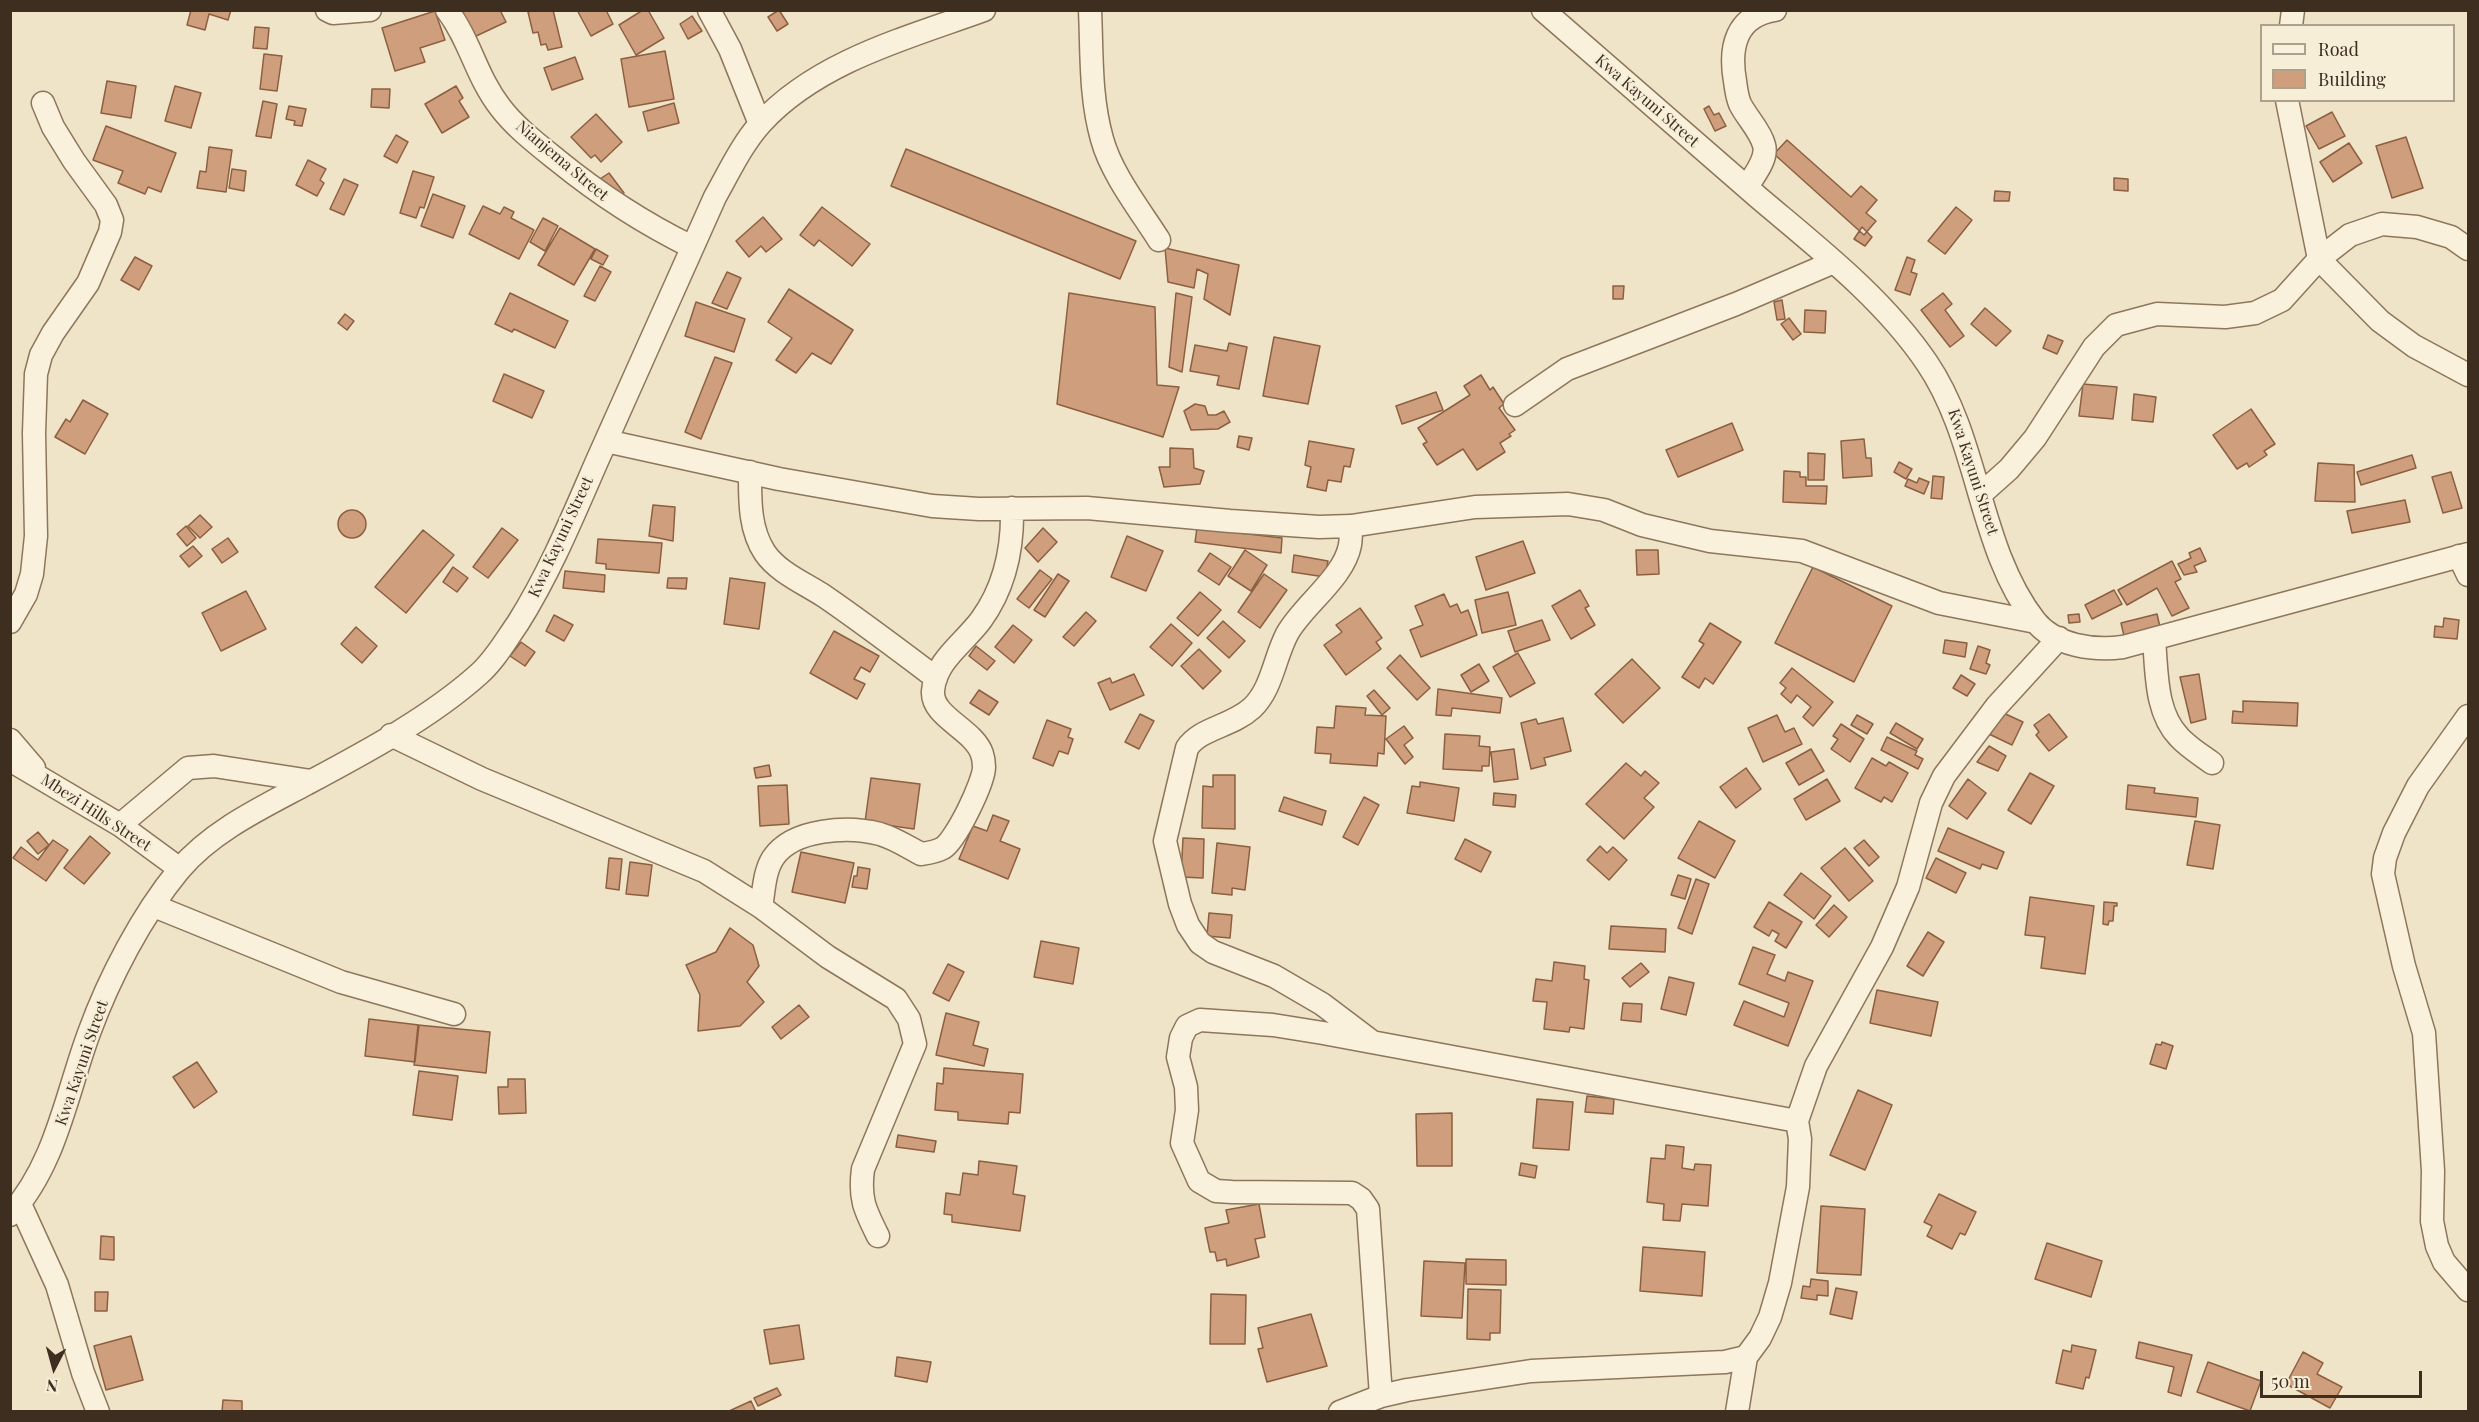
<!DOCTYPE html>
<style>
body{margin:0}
#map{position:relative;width:2479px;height:1422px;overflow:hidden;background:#f0e4c8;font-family:"Playfair Display",serif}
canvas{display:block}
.frame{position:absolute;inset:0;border:12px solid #3d2e20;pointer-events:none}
.legend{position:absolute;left:2260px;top:24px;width:195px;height:78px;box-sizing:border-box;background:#f7eed8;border:2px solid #ada18e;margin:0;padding:8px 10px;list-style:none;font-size:18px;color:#3d2e20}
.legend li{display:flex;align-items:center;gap:12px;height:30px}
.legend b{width:30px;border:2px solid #ada18e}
.north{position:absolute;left:24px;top:1338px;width:60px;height:60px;-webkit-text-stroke:4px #f7eed8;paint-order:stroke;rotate:186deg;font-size:16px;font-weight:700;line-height:24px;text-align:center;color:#3d2e20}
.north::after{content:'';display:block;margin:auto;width:21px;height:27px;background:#3d2e20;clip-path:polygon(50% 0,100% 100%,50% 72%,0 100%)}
.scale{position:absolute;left:2260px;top:1371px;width:162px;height:27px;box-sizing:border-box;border:3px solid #3d2e20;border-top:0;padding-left:8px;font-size:18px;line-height:21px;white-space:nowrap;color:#3d2e20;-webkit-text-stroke:4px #f7eed8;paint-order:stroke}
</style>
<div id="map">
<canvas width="2479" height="1422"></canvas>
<div class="frame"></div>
<ul class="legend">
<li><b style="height:8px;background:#faf1dc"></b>Road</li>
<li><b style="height:16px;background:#cf9f7d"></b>Building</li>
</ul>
<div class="north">N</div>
<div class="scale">50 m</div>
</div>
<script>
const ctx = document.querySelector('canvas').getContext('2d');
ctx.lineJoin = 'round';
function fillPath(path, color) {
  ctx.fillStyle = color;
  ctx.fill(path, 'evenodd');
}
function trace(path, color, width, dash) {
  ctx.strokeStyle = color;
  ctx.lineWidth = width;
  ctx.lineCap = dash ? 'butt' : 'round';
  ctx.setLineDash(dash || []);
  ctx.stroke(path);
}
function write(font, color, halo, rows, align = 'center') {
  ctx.font = font + ' "Playfair Display",serif';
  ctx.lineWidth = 4.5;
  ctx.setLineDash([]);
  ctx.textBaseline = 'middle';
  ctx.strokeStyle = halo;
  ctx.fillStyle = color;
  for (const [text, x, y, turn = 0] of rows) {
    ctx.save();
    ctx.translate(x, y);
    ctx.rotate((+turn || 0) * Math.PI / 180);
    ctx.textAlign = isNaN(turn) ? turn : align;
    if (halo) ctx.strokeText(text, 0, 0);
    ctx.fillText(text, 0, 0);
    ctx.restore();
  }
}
const building = new Path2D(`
 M191,10H231L228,20L209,14L205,30L187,25Z
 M462,10H500L506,22L474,37Z
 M535,10H553L562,47L548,50L546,44L541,45L538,32L533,33L528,12Z
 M577,10H606L613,24L591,36Z
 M643,10H648L664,38L636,55L619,25Z
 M779,10L788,24L777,31L768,17Z
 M435,11L445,40L420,48L425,62L395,71L382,28Z
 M692,16L702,31L688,39L680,24Z
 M255,27L269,28L267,49L253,48Z
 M665,51L674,99L629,107L621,59Z
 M264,54L282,56L277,91L260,89Z
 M575,57L583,79L552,90L544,68Z
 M107,81L136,86L131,118L101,113Z
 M175,86L201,93L191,128L165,121Z
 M456,86L463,98L459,101L469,117L442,133L425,104Z
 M372,89H390L389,108L371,107Z
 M263,101L277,104L271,138L256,136Z
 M674,103L679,123L648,131L643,112Z
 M289,106L306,109L302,126L294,125L295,121L286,119Z
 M1709,106L1714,115L1719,113L1726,126L1715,131L1704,109Z
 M2332,112L2345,136L2319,149L2306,126Z
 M596,114L622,142L601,162L595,155L591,158L571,137Z
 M106,126L176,153L161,192L148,187L145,194L118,183L123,171L93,160Z
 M396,135L408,142L397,163L384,156Z
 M2406,137L2423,188L2392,198L2376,146Z
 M1787,140L1851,197L1861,186L1877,200L1866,213L1876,221L1864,235L1774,154Z
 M2349,143L2362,163L2333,182L2320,162Z
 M209,147L232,150L226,192L197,188L200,171L206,172Z
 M906,149L1136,241L1120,279L891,186Z
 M308,160L326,169L320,180L324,183L317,196L296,185Z
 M232,169L246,171L244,191L229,188Z
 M413,171L434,177L424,208L420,207L416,218L400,213Z
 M609,173L624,193L616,200L600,179Z
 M2114,178L2128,179V191L2114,190Z
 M344,179L358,185L344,215L330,209Z
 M1995,191L2010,192L2009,201H1994Z
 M433,194L465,206L453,238L421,226Z
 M483,206L500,214L504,207L514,212L511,218L534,230L519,259L469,234Z
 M822,207L870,244L852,266L819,240L814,246L800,235Z
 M1956,207L1972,220L1945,254L1928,241Z
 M763,217L782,239L766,252L761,246L749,257L736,241Z
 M543,218L558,226L545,251L530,242Z
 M1862,227L1872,237L1865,246L1854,239Z
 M560,228L595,249L574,285L538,265Z
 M1165,248L1239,265L1230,315L1204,299L1208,274L1197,269L1194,288L1168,282Z
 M596,249L608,256L603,265L591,259Z
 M135,257L152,266L139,290L121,280Z
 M1907,257L1915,260L1911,272L1917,274L1910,295L1895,290Z
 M600,266L611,272L595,301L584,296Z
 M727,272L741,278L727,309L712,303Z
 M1613,286H1624L1623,299H1613Z
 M789,289L853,330L831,364L812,353L796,373L776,360L792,338L768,322Z
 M510,293L568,321L555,348L514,329L512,332L495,324Z
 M1069,293L1155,307L1157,385L1179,387L1163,437L1057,404Z
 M1176,293L1192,297L1182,372L1169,367Z
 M1943,293L1952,304L1945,310L1964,336L1950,347L1921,310Z
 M1782,300L1785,319L1777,320L1774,302Z
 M696,302L745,319L734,352L685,336Z
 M1985,308L2011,331L1996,346L1971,324Z
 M1805,310L1826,311L1825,333L1804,332Z
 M345,314L354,321L347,330L338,323Z
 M1789,318L1801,334L1793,340L1781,324Z
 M2048,335L2063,341L2057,354L2043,348Z
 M1274,337L1320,346L1308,404L1263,396Z
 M1229,343L1247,347L1239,389L1217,385L1219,376L1190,371L1195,345L1227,351Z
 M715,357L732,363L701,439L685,432Z
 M504,374L544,391L532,418L493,401Z
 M1481,375L1490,390L1493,387L1504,404L1499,408L1515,430L1509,434L1511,436L1500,443L1505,452L1477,470L1463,449L1437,465L1423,444L1427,442L1418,428L1470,395L1464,386Z
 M2083,384L2117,387L2113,419L2079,416Z
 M1436,392L1443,410L1402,424L1396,406Z
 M2134,394L2156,397L2153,422L2132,420Z
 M83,400L108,414L85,454L55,437L66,419L70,422Z
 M1195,404L1205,406L1208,415H1216L1224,411L1230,422L1218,429L1191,430L1184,411Z
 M2251,409L2275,444L2264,451L2267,455L2249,467L2247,463L2237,469L2213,435Z
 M1732,423L1743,450L1678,477L1666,450Z
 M1239,436L1252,438L1249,450L1237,447Z
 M1864,439L1866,458H1871L1872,476L1843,478L1841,441Z
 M1309,441L1354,449L1350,467L1344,466L1341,482L1328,480L1326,491L1307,487L1311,467L1305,465Z
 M1170,448L1193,449L1194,468L1204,471L1200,484L1164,487L1159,467H1170Z
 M1808,453L1825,454L1824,480H1808Z
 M2412,455L2416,468L2361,485L2357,472Z
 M1899,462L1912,469L1906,479L1894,472Z
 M2318,463L2354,465L2355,502L2315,501Z
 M1784,471L1800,472V477H1806V486H1827L1826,504L1783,502Z
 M2451,472L2462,508L2443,513L2432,477Z
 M1933,476L1944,477L1942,499L1931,498Z
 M1919,478L1929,482L1924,494L1905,486L1908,479L1917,483Z
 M2405,500L2410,522L2352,533L2347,511Z
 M653,505L675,507L673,541L649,536Z
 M338 524a14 14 0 1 1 28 0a14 14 0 1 1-28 0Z
 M200,515L212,527L200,538L188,526Z
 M186,526L196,538L187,546L177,534Z
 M502,528L518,540L488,578L473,567Z
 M1043,528L1057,542L1038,562L1025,548Z
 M1197,528L1282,538L1281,553L1195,542Z
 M423,530L454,555L406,613L375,587Z
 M1127,536L1163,551L1146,591L1111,577Z
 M228,538L238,552L222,563L212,549Z
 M598,539L662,543L659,573L606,569V564L596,563Z
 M1523,541L1535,573L1486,590L1476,557Z
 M193,546L202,556L189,567L180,556Z
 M2200,548L2206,561L2194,566L2197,572L2184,575L2178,564L2191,558L2189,553Z
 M1245,550L1267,565L1251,591L1228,576Z
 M1636,550H1658L1659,574L1637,575Z
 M1210,553L1231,567L1219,585L1198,571Z
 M1294,555L1328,561L1325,577L1292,572Z
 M2172,561L2181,579L2175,582L2189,608L2172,616L2157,588L2127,605L2118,590Z
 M453,567L468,578L457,592L443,582Z
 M1813,567L1892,606L1854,682L1775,643Z
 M1040,570L1052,579L1029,608L1017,599Z
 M565,571L605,575L604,592L563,588Z
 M1058,574L1069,581L1045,617L1034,610Z
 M1264,574L1287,590L1260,628L1238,612Z
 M668,578H687L686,589L667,588Z
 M730,578L765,583L759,629L724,624Z
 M1580,590L1589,606L1585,608L1595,625L1571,639L1552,606Z
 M2114,590L2122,604L2092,619L2085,605Z
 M246,591L266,629L221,651L202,613Z
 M1200,592L1221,610L1198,636L1177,618Z
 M1508,592L1516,625L1482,633L1475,600Z
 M1444,594L1450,607L1457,604L1461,613L1468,610L1477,635L1421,657L1410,630L1423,625L1415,606Z
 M1360,608L1382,638L1376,642L1381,649L1346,675L1324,645L1342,632L1336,625Z
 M1086,612L1096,621L1074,646L1063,637Z
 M2079,614L2080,622L2069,623L2068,615Z
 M2157,614L2160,627L2124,636L2121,623Z
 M554,615L573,625L564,641L546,631Z
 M2444,618L2459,620L2457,639L2434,637L2435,626L2443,627Z
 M1542,620L1550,640L1515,652L1508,631Z
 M1223,621L1245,641L1229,658L1207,638Z
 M1710,623L1741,642L1713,684L1705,678L1699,688L1682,677L1704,644L1699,641Z
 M1171,624L1192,643L1172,666L1150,647Z
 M1013,625L1032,640L1014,663L995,647Z
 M356,627L377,646L362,663L341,644Z
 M834,631L879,656L870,672L861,667L854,679L865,684L857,699L810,673Z
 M1945,640L1967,643L1965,657L1943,653Z
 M521,642L535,652L525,666L510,656Z
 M976,646L995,661L987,670L969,656Z
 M1978,646L1990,650L1986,663L1990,665L1986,674L1970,669Z
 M1199,649L1221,671L1203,689L1181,666Z
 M1518,653L1535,683L1510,697L1493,667Z
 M1400,655L1430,688L1417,700L1387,668Z
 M1632,659L1660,688L1623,723L1595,694Z
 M1479,664L1489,681L1471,692L1461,675Z
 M1792,668L1833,702L1813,726L1803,717L1811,707L1797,695L1791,703L1781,694L1786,688L1780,683Z
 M1134,674L1144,695L1110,710L1098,683L1110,678L1112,683Z
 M2199,674L2206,719L2191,723L2180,677Z
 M1961,675L1975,684L1967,696L1953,688Z
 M1438,689L1502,698L1500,713L1452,708L1451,716L1436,715Z
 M979,690L998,702L989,715L970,703Z
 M1374,690L1390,708L1382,715L1367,696Z
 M2243,701L2298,703L2297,726L2232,723L2233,711L2243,712Z
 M1336,706L1366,708L1365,715L1386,716L1384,754L1378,753L1377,766L1330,763L1331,754L1315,753L1317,727L1334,728Z
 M1999,711L2023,722L2012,745L1989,734Z
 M1140,714L1154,721L1139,749L1125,742Z
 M2049,714L2067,737L2049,751L2036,735L2039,732L2034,725Z
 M1777,715L1785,732L1794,728L1802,744L1763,762L1748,728Z
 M1857,715L1873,724L1867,734L1851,725Z
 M1563,718L1571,751L1544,758L1546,765L1531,769L1521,723L1536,719L1538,724Z
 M1047,720L1071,729L1068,737L1073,739L1068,754L1059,751L1053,766L1033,758Z
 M1896,723L1923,739L1917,749L1890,733Z
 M1841,724L1864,739L1850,762L1831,749L1838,739L1833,736Z
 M1404,726L1413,738L1404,745L1413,757L1405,764L1386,739Z
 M1445,734L1480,736L1479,746L1490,747L1489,766H1482V771L1443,769Z
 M1887,737L1917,751L1915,755L1923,759L1918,769L1881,750Z
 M1989,746L2006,756L1998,771L1977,762Z
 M1514,749L1518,779L1494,782L1491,752Z
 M1811,749L1824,771L1799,785L1786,763Z
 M1872,758L1886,766L1889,762L1908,773L1892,802L1884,797L1881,802L1855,788Z
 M1626,763L1641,776L1645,771L1659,783L1644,798L1654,807L1624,839L1586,804Z
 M769,765L771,776L756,778L754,768Z
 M1746,768L1761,789L1736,808L1720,787Z
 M2030,773L2054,786L2031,824L2008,810Z
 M1213,775H1235V829L1202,828L1203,786L1213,787Z
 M871,778L920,784L914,829L865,822Z
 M1827,779L1840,801L1806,820L1794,799Z
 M1968,779L1986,793L1967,819L1949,806Z
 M1420,782L1459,788L1454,821L1407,813L1412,786L1420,787Z
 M787,785L789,824L760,826L758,786Z
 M2128,785L2155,788L2154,793L2198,798L2196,817L2126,809Z
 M1494,793L1516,795L1515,807L1493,805Z
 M1284,797L1326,811L1322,825L1279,811Z
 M1364,797L1379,805L1358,845L1343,837Z
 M993,815L1009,821L1000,841L1020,849L1008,879L959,859L973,826L987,831Z
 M1699,821L1735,841L1715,878L1678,858Z
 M2195,821L2220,825L2213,869L2187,865Z
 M1948,828L2004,852L1997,869L1982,864L1980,869L1938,851Z
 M38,832L49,845L38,854L27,841Z
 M90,836L110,853L84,884L64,868Z
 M1183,838L1204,839L1203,878L1181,877Z
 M1465,839L1491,852L1481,872L1455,859Z
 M53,840L68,850L46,881L13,858L21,847L38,860Z
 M1864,840L1879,857L1869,866L1854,848Z
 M1217,843L1250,847L1245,890L1232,888V895L1212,893Z
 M1600,846L1607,853L1613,847L1627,860L1609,880L1587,860Z
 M1845,848L1873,881L1849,901L1821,868Z
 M801,852L854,863L845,903L792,892Z
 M609,858L622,859L619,890L606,888Z
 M1936,858L1966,873L1956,893L1926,878Z
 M630,862L652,865L648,896L626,894Z
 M858,867L870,869L867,889L852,887L854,876H857Z
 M1801,873L1831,896L1814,919L1784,895Z
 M1678,875L1691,879L1685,899L1671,895Z
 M1696,879L1709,884L1692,934L1678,928Z
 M2030,897L2094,906L2085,974L2041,968L2045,937L2025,935Z
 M1769,902L1802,922L1786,948L1775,941L1779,934L1772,930L1769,936L1754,927Z
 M2104,902L2117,903V906H2114L2113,921H2109L2108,925L2103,924Z
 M1834,905L1847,917L1829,937L1816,925Z
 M1209,913L1232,915L1230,938L1207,936Z
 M1611,926L1666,929L1665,952L1609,949Z
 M730,928L753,945L759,966L747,982L764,1002L740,1026L698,1031L700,995L686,965L716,952Z
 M1928,932L1944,942L1923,976L1907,966Z
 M1041,941L1079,948L1073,984L1034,977Z
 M1753,947L1775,955L1767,974L1785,981L1788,972L1813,981L1788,1046L1734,1025L1744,1001L1784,1017L1789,1003L1739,984Z
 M1554,962L1585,966L1584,979L1589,980L1584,1029L1570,1027L1569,1032L1544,1029L1547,1002L1533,1001L1536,979L1552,981Z
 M1641,963L1649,972L1630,987L1622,978Z
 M948,964L964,972L949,1001L933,993Z
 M1669,977L1694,983L1686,1015L1661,1009Z
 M1877,990L1938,1002L1931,1036L1870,1023Z
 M1623,1003L1642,1004L1641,1022L1621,1020Z
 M799,1005L809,1017L781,1039L772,1027Z
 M946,1013L979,1022L973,1045L988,1049L984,1066L936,1055Z
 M369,1019L419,1025L415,1062L365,1056Z
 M418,1025L490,1032L486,1073L414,1065Z
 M2162,1042L2173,1046L2166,1069L2150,1064L2156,1044L2161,1045Z
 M197,1062L217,1092L194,1108L173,1077Z
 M944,1068L1023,1074L1020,1113L1009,1112L1008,1124L958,1120V1112L935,1110L937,1083L943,1084Z
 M419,1071L458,1076L452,1120L413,1115Z
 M508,1079H525L526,1113L499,1114L498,1087H508Z
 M1858,1090L1892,1105L1865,1170L1830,1155Z
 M1587,1096L1614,1099L1613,1114L1585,1112Z
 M1537,1099L1573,1102L1569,1150L1533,1148Z
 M1452,1113V1166H1417L1416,1114Z
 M898,1135L936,1141L934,1152L896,1147Z
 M1666,1145L1684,1147L1682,1168L1694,1170L1695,1164L1711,1165L1708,1206L1682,1204L1680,1221L1663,1220L1664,1204L1647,1202L1651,1158L1665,1159Z
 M979,1161L1017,1166L1013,1194L1025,1196L1020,1231L952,1222V1215L944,1214L946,1193L960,1195L963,1173L978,1175Z
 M1521,1163L1537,1166L1535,1178L1519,1175Z
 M1939,1194L1976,1212L1965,1235L1960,1233L1952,1249L1927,1236L1932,1226L1924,1222Z
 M1259,1204L1265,1237L1255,1239L1259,1257L1227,1266L1226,1259L1217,1261L1215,1252H1210L1205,1228L1229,1223L1226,1210Z
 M1821,1206L1865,1209L1861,1275L1817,1273Z
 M101,1236L114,1237V1260L100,1259Z
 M2047,1243L2102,1261L2091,1297L2035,1279Z
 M1643,1247L1705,1252L1702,1296L1640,1291Z
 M1466,1259L1506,1260V1285L1466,1284Z
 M1424,1261L1465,1263L1462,1318L1421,1316Z
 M1811,1279L1828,1281V1296L1817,1295V1300L1801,1298L1803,1286L1810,1287Z
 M1836,1288L1857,1292L1852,1319L1830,1314Z
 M1468,1289L1501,1290L1500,1333H1490V1340L1467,1339Z
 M95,1292H108L107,1311H95Z
 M1211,1294L1246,1295L1245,1344H1210Z
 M1311,1314L1327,1366L1267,1382L1258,1349L1263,1348L1258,1328Z
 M799,1325L804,1359L770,1364L764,1330Z
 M131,1336L143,1380L106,1390L94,1346Z
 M2139,1342L2192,1355L2181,1396L2168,1392L2174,1367L2136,1358Z
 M2072,1345L2096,1350L2089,1378L2086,1377L2083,1389L2056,1383L2063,1350L2071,1352Z
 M2303,1352L2323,1363L2317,1374L2342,1387L2330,1408L2286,1384Z
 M897,1357L931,1362L927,1382L895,1376Z
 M2208,1362L2261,1381L2250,1411L2197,1392Z
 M777,1388L781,1395L758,1406L754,1398Z
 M223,1400L242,1401V1412H222Z
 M751,1401L756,1412H727Z`);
fillPath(building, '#cf9f7d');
trace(building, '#8d5f41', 1.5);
const minor = new Path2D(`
 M327,10L333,13L370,10
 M447,10C470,40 476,76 500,107C515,127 537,144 557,160C600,195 643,223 692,247
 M709,10L730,49L760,124
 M1090,10C1092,54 1090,97 1102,139C1111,173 1140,210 1159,240
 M1543,10C1615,73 1687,135 1759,198C1818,248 1883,298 1927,363C1980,441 1978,548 2035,621C2055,646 2094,651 2123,647L2468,554
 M2291,26L2293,10
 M2287,100L2319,259L2380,321L2414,346L2468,375
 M1747,187C1754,175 1768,159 1764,145C1760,130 1747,118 1740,104C1737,97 1736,89 1735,81C1729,47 1736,16 1775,10
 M1515,405L1567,369L1736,304L1834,262
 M606,441L779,479L932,506L979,509L1087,508L1230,521L1319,527L1351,526L1475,507L1568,504L1604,510L1642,525L1710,541L1802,551L1939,603L2036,622
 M750,472C750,499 749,529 765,553C778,572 804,583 824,596C862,622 899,650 936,678
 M1981,494L2009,469L2035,438L2094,347L2116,325L2157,314L2225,317L2255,313L2282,300L2319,259L2350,235L2382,224L2417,227L2451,237L2468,249
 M1351,526C1351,532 1351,539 1350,545C1344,578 1302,606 1287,634C1274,659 1272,689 1252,708C1231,727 1200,728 1187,748L1165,841L1180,904L1188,925L1200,943L1213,952L1274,976L1322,1004L1371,1041
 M2459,556L2468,575
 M10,622L26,594L32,574L36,536L34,433L36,374L41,355L53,333L88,283L110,232L112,220L106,205L74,161L53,127L43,103
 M2154,640C2157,672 2155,712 2179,737C2188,747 2201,755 2212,763
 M2468,716L2418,786L2394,833L2385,858L2383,874L2404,966L2424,1033L2433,1171L2432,1221L2437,1246L2444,1262L2468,1290
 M391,735L482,779L704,871L761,907L828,957L896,999L909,1019L915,1044L863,1169C859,1199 865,1210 878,1236
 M10,740L34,768
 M10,760L120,825L180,869
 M120,825L188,768L214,766L311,781
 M154,906L341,982L454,1014
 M761,907C764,891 764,872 773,858C793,828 849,826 880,834C894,838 908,847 921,854C928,853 936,852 943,848C956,840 984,782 984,767C984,763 983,757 982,754C974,729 931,717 933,691C935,661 964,643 981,620C1005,587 1013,548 1012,508
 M20,1204L57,1285L83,1373L98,1412
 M10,1215C56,1164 66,1095 89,1033C109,978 142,915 179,870C212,831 261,808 306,784C364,753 430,718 479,674C495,660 506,640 518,623C550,572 573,516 597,461C636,373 675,285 715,197C729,172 742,144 761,123C818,61 907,38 984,10
 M1381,1396L1368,1209L1361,1199L1352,1193L1232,1192L1216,1191L1199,1181L1182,1143L1187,1110L1186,1087L1178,1057L1181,1038L1187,1026L1200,1020L1273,1025L1323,1033L1797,1121
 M1340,1412L1381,1396L1407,1390L1531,1371L1725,1362L1746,1357L1760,1338L1770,1317L1780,1283L1798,1187L1800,1139L1797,1121L1816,1066L1882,947L1908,887L1931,803L1944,776L1996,707L2059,638
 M1737,1412L1746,1357`);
trace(minor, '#8d765c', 25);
trace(minor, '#faf1dc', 22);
write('16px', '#3d2e20', '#f7eed8', [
 ["Kwa Kayuni Street",1647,101,41],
 ["Nianjema Street",562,161,40],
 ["Kwa Kayuni Street",1973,472,72],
 ["Kwa Kayuni Street",561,537,-65],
 ["Mbezi Hills Street",96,813,33],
 ["Kwa Kayuni Street",82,1063,-71]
]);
</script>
